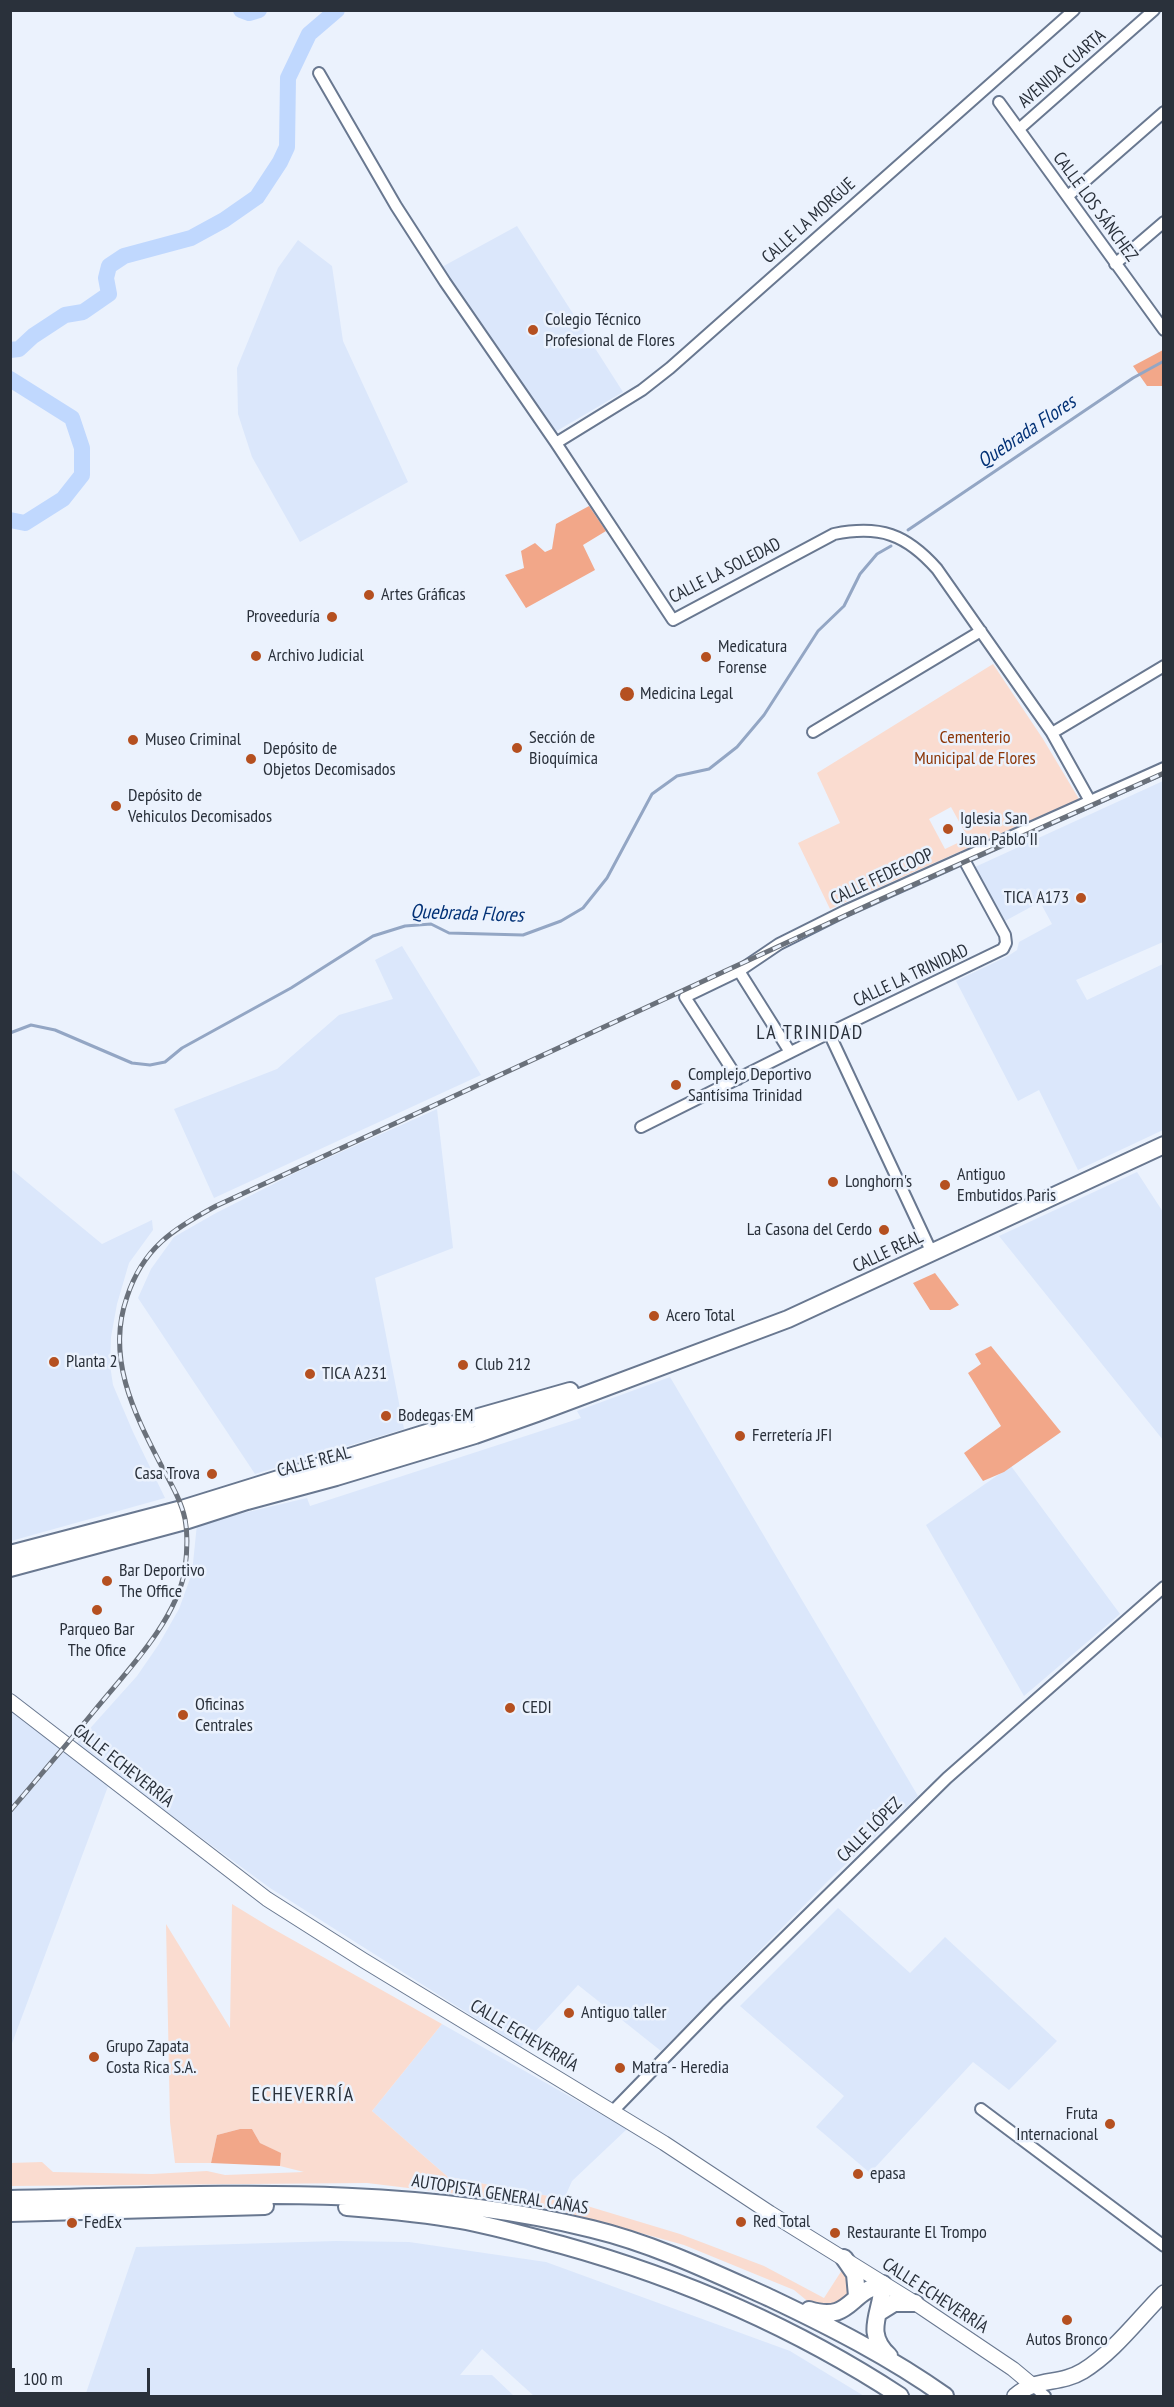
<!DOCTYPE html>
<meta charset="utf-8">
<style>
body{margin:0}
#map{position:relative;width:1174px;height:2407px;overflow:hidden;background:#ebf2fd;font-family:"PT Sans Narrow",sans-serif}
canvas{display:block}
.frame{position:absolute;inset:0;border:12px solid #2a313b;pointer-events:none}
.scale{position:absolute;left:12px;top:2368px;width:138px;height:27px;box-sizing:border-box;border:3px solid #2a313b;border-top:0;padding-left:8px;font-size:18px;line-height:21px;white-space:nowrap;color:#2a313b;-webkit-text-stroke:4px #ebf2fd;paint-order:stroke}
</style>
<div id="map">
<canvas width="1174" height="2407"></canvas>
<div class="frame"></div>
<div class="scale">100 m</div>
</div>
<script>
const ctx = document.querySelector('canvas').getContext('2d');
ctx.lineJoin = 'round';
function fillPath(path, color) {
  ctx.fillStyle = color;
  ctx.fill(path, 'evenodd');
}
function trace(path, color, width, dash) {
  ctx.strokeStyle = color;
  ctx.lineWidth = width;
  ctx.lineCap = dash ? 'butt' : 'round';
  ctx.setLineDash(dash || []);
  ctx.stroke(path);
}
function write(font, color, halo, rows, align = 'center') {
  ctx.font = font + ' "PT Sans Narrow",sans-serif';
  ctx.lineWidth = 5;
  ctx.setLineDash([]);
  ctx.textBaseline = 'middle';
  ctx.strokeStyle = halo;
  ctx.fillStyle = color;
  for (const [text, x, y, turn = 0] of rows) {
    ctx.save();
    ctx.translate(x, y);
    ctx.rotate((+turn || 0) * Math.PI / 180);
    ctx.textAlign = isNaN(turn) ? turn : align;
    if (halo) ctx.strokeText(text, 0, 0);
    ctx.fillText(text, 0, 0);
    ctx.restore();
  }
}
fillPath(new Path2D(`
 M517,226L623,392L555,432L440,268Z
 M298,240L332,266L343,341L408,482L300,542L252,457L238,414L237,368L278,268Z
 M1163,781V942L1076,980L1087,1000L1163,964V1130L1078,1170L1039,1090L1018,1101L956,981L1008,956L1017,950L1019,942L1052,924L1040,902L1005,921L975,867Z
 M402,946L481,1075L214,1198L174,1109L277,1069L339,1015L393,999L375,960Z
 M437,1109L453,1248L375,1278L404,1429L255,1474L138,1298L151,1269L174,1237L216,1213L301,1170Z
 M10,1168L102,1244L152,1220L153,1230L129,1263L117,1304L111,1337L110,1365L113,1385L133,1432L165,1498L11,1541Z
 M1137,1172L1163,1212V1440L999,1236Z
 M670,1377L918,1796L829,1880L661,2051L578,1985L521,2047L270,1888L113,1773L11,2046V1708L68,1753L137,1676L159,1644L179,1609L192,1573L197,1524L307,1498L310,1506L581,1418L577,1411Z
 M1011,1466L1120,1614L1024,1696L926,1525Z
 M838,1908L910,1973L945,1937L1057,2041L1009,2090L973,2062L870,2173L816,2127L844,2096L740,2006Z
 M442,2024L627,2129L572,2181L564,2199L448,2177L372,2111Z
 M336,2241L409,2242L546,2262L790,2351L864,2396H534L482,2349L460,2375H492L514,2396H85L136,2247Z`), '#dbe7fb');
fillPath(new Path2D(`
 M993,664L1043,739L1079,799L830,909L798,843L840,823L817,773ZM951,807L968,838L945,849L929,819Z
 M232,1904L268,1926L442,2024L372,2111L448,2177L564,2199L680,2234L764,2266L824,2298L842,2270L847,2274L849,2295L837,2306L811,2304L794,2290L684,2245L557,2210L491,2198L367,2183L11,2186L10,2163L42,2162L53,2172L152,2174L207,2171L225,2175L304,2172L280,2166V2153L260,2143L252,2129H240L217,2135L211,2163H175L170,2122L166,1924L230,2028Z`), '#fadcd0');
fillPath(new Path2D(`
 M1163,350V386H1147L1133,366Z
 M589,506L606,531L583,545L595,570L526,608L505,575L524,568L521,551L535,543L545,552L552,549L556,524Z
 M935,1273L959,1305L950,1310H930L913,1283Z
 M991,1346L1061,1432L1004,1472L983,1481L964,1453L1001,1426L968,1373L981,1364L975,1354Z
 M240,2129H252L260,2143L281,2153L280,2166L211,2163L217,2135Z`), '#f2a789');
trace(new Path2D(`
 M908,530L1133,378L1164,361
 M10,1033L31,1025L55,1030L132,1063L150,1065L165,1062L182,1048L291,988L373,936L405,926L431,924L449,933L523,935L561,921L583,908L607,878L652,794L677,776L709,769L737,747L764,715L818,631L844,606L860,574L877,554L891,546`), '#93a6c4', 3);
trace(new Path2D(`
 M241,10L249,13L259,10
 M10,350L19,349L33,336L65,315L83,312L109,294L106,278L109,266L124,256L191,238L224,220L257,197L280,162L287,147L288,78L309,34L337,10
 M10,379L72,418L82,448V475L63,499L25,523L10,520`), '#c0d8fe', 16);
const minor = new Path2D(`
 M319,73L396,206L445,282L556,443L673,620L834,534C880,525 906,534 937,569L1052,733L1090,801
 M999,102L1164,330
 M1019,129L1154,10
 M1068,196L1164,112
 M1115,264L1164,222
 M556,443L642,390L670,368L1074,10
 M813,732L981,631
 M1052,733L1164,666
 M739,971L790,1052
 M829,1033L932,1253
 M738,1079L685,997L739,971L779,944L845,911L1164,768
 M641,1127L829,1033L1003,949L1006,943L1005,935L963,858
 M981,2109L1164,2246
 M614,2110L718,2003L947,1778L1164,1587
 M1031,2384L1045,2396`);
const tertiary = new Path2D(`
 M10,1701L267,1899L363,1960L664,2143L770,2213L915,2303L1013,2369L1031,2384`);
const secondary = new Path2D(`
 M1015,2396C1038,2376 1058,2386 1083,2371C1114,2352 1138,2319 1164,2293`);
const primary = new Path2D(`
 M10,1554L182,1509L475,1418L570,1391
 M10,1568L185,1521L247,1501L336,1477L475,1435L537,1413L788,1319L1164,1145`);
const trunk = new Path2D(`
 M10,2199C204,2196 402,2182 592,2229C654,2244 712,2272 770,2298C831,2327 890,2357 945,2396
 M347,2207C385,2210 423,2213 460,2220C494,2226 528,2236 562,2245C681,2278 796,2328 900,2396
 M10,2213L265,2206
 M844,2258L855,2274L857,2296
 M809,2310C851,2323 848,2292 883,2284C882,2313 863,2332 889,2356
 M878,2313L894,2303H915`);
trace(minor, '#697890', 14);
trace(tertiary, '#697890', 16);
trace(secondary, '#697890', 18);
trace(primary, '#697890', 20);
trace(trunk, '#697890', 20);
trace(minor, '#fff', 10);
trace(tertiary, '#fff', 14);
trace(secondary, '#fff', 15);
trace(primary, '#fff', 16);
trace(trunk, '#fff', 16);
const rail = new Path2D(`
 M10,1811C39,1777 67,1744 95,1710C127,1671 177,1620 185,1569C187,1553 188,1534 185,1519C181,1500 170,1482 161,1465C133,1411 106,1357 127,1297C143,1248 173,1229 216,1206L879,900L1164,773`);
trace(rail, '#6a717b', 5);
trace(rail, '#ebf2fd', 3, [9]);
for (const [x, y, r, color] of [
 [533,330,6,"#b55020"],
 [369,595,6,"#b55020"],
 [332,617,6,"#b55020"],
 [256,656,6,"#b55020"],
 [706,657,6,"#b55020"],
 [627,694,8,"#b55020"],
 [133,740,6,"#b55020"],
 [517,748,6,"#b55020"],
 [251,759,6,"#b55020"],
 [116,806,6,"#b55020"],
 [948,829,6,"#b55020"],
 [1081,898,6,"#b55020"],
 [676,1085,6,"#b55020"],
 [833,1182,6,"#b55020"],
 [945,1185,6,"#b55020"],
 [884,1230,6,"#b55020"],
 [654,1316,6,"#b55020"],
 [54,1362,6,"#b55020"],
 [463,1365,6,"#b55020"],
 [310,1374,6,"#b55020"],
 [386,1416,6,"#b55020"],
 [740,1436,6,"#b55020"],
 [212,1474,6,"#b55020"],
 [107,1581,6,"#b55020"],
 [97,1610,6,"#b55020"],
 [510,1708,6,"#b55020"],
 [183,1715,6,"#b55020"],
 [569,2013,6,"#b55020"],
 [94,2057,6,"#b55020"],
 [620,2068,6,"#b55020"],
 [1110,2124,6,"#b55020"],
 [858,2174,6,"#b55020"],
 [741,2222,6,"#b55020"],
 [72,2223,6,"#b55020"],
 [835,2233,6,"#b55020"],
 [1067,2320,6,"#b55020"]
]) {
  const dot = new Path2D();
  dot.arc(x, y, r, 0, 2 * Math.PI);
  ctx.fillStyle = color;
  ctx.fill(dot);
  trace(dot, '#ebf2fd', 2);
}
write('18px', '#2a313b', '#ebf2fd', [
 ["AVENIDA CUARTA",1062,69,-41],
 ["CALLE LOS SÁNCHEZ",1095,207,54],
 ["CALLE LA MORGUE",809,221,-42],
 ["CALLE LA SOLEDAD",725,571,-27],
 ["CALLE FEDECOOP",882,877,-25],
 ["CALLE LA TRINIDAD",911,976,-25],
 ["CALLE REAL",888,1252,-25],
 ["CALLE REAL",314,1462,-15],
 ["CALLE ECHEVERRÍA",123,1766,38],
 ["CALLE LÓPEZ",870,1830,-45],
 ["CALLE ECHEVERRÍA",524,2036,31],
 ["AUTOPISTA GENERAL CAÑAS",500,2195,9],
 ["CALLE ECHEVERRÍA",935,2296,33]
]);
write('18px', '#2a313b', '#ebf2fd', [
 ["Colegio Técnico",545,320],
 ["Profesional de Flores",545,341],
 ["Artes Gráficas",381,595],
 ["Proveeduría",320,617,"right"],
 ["Medicatura",718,647],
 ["Forense",718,668],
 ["Archivo Judicial",268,656],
 ["Medicina Legal",640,694],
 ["Sección de",529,738],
 ["Bioquímica",529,759],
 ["Museo Criminal",145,740],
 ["Depósito de",263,749],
 ["Objetos Decomisados",263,770],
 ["Depósito de",128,796],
 ["Vehiculos Decomisados",128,817],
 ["Iglesia San",960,819],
 ["Juan Pablo II",960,840],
 ["TICA A173",1069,898,"right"],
 ["Complejo Deportivo",688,1075],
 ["Santísima Trinidad",688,1096],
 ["Antiguo",957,1175],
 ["Embutidos Paris",957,1196],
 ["Longhorn's",845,1182],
 ["La Casona del Cerdo",872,1230,"right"],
 ["Acero Total",666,1316],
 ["Planta 2",66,1362],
 ["Club 212",475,1365],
 ["TICA A231",322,1374],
 ["Bodegas EM",398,1416],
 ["Ferretería JFI",752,1436],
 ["Casa Trova",200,1474,"right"],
 ["Bar Deportivo",119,1571],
 ["The Office",119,1592],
 ["Parqueo Bar",97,1630,"center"],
 ["The Ofice",97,1651,"center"],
 ["Oficinas",195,1705],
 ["Centrales",195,1726],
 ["CEDI",522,1708],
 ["Antiguo taller",581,2013],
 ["Grupo Zapata",106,2047],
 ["Costa Rica S.A.",106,2068],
 ["Matra - Heredia",632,2068],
 ["Fruta",1098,2114,"right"],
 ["Internacional",1098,2135,"right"],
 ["epasa",870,2174],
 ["Red Total",753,2222],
 ["FedEx",84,2223],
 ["Restaurante El Trompo",847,2233],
 ["Autos Bronco",1067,2340,"center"]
], 'left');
write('18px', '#8c3607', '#ebf2fd', [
 ["Cementerio",975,738],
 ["Municipal de Flores",975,759]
]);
write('italic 20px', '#023176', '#ebf2fd', [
 ["Quebrada Flores",1027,432,-34],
 ["Quebrada Flores",467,914,2]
]);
ctx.letterSpacing = '1.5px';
write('20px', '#2a313b', '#ebf2fd', [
 ["LA TRINIDAD",810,1033],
 ["ECHEVERRÍA",303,2095]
]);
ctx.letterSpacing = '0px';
</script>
